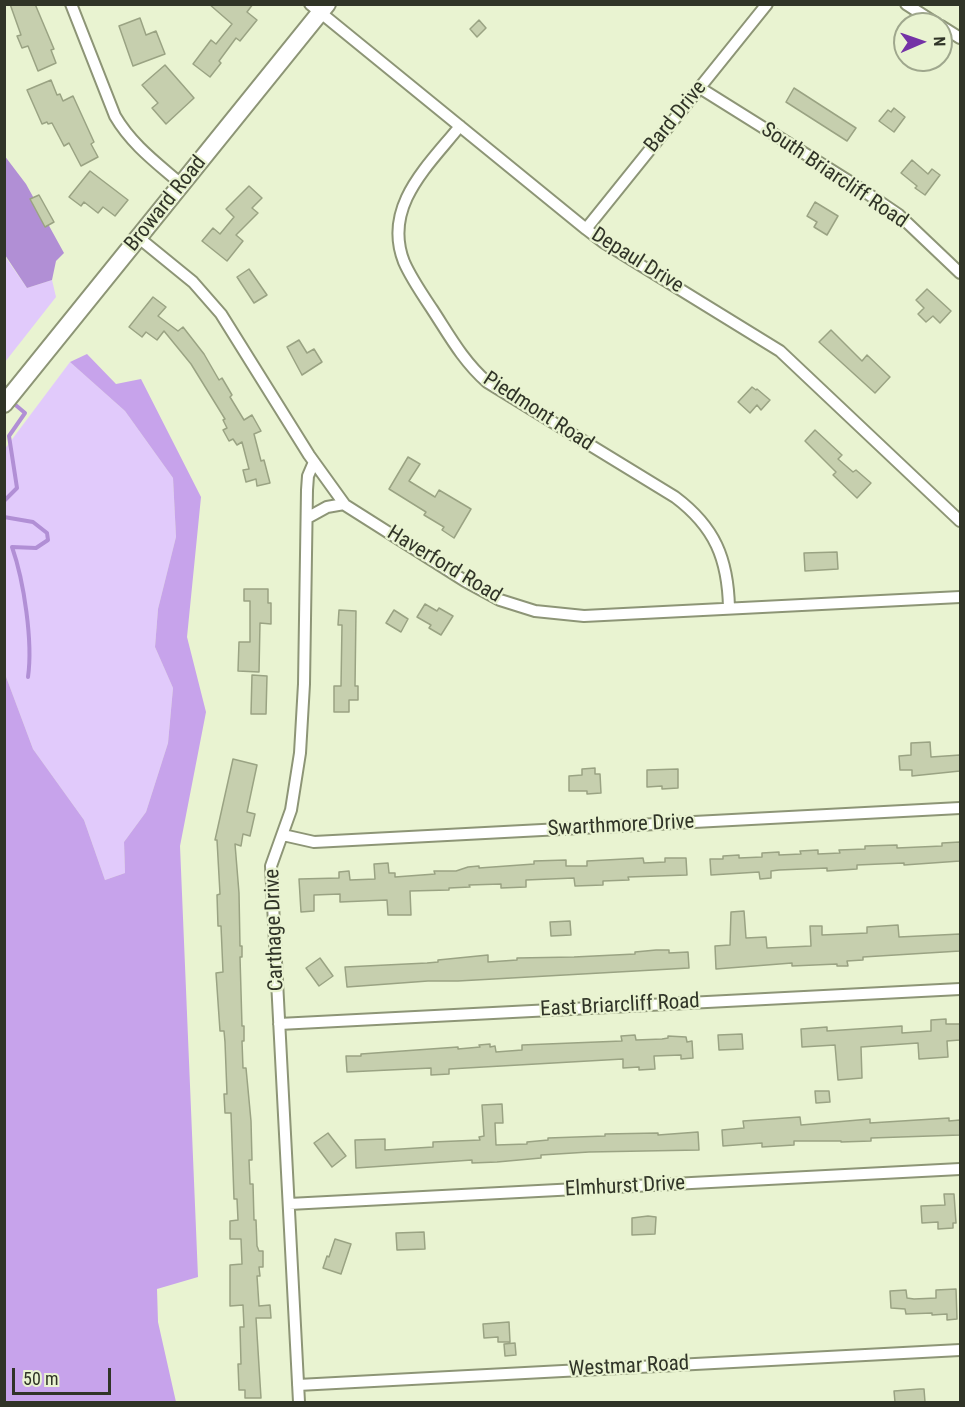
<!DOCTYPE html>
<style>
body{margin:0}
#map{position:relative;width:965px;height:1407px;overflow:hidden;background:#e9f3d1;font-family:"Roboto Condensed",sans-serif}
canvas{display:block}
.frame{position:absolute;inset:0;border:6px solid #303427;pointer-events:none}
.north{position:absolute;left:893px;top:12px;width:60px;height:60px;box-sizing:border-box;background:#e9f3d1;border:2px solid #9fa78d;border-radius:50%;rotate:88deg;font-size:16px;font-weight:700;line-height:24px;text-align:center;color:#303427}
.north::after{content:'';display:block;margin:auto;width:21px;height:27px;background:#7432a6;clip-path:polygon(50% 0,100% 100%,50% 72%,0 100%)}
.scale{position:absolute;left:12px;top:1368px;width:99px;height:27px;box-sizing:border-box;border:3px solid #303427;border-top:0;padding-left:8px;font-size:18px;line-height:21px;white-space:nowrap;color:#303427;-webkit-text-stroke:4px #e9f3d1;paint-order:stroke}
</style>
<div id="map">
<canvas width="965" height="1407"></canvas>
<div class="frame"></div>
<div class="north">N</div>
<div class="scale">50 m</div>
</div>
<script>
const ctx = document.querySelector('canvas').getContext('2d');
ctx.lineJoin = 'round';
function fillPath(path, color) {
  ctx.fillStyle = color;
  ctx.fill(path, 'evenodd');
}
function trace(path, color, width, dash) {
  ctx.strokeStyle = color;
  ctx.lineWidth = width;
  ctx.lineCap = dash ? 'butt' : 'round';
  ctx.setLineDash(dash || []);
  ctx.stroke(path);
}
function write(font, color, halo, rows, align = 'center') {
  ctx.font = font + ' "Roboto Condensed",sans-serif';
  ctx.lineWidth = 4.5;
  ctx.setLineDash([]);
  ctx.textBaseline = 'middle';
  ctx.strokeStyle = halo;
  ctx.fillStyle = color;
  for (const [text, x, y, turn = 0] of rows) {
    ctx.save();
    ctx.translate(x, y);
    ctx.rotate((+turn || 0) * Math.PI / 180);
    ctx.textAlign = isNaN(turn) ? turn : align;
    if (halo) ctx.strokeText(text, 0, 0);
    ctx.fillText(text, 0, 0);
    ctx.restore();
  }
}
fillPath(new Path2D(`
 M4,255L27,288L52,280L56,297L5,362Z
 M70,362L125,411L173,478L176,537L158,609L155,647L173,688L168,743L146,812L124,842L125,873L105,880L84,820L33,749L5,674L4,450Z`), '#e1cafb');
fillPath(new Path2D(`
 M87,354L116,384L141,379L201,497L187,637L206,712L180,846L198,1277L157,1289L158,1322L176,1402H5V674L33,749L84,820L105,880L125,873L124,842L146,812L168,743L173,688L155,647L158,609L176,537L173,478L125,411L70,362Z`), '#c7a3eb');
fillPath(new Path2D(`
 M4,155L26,184L64,253L56,261L52,280L27,288L5,255Z`), '#b18fd5');
trace(new Path2D(`
 M4,501L17,488L9,436L25,413L12,402
 M4,517L33,522L47,533L48,540L36,548L12,547C24,581 33,642 28,677`), '#b18fd5', 4);
const building = new Path2D(`
 M10,4H35L54,49L51,50L56,63L38,71L28,46L22,48L17,36L21,35Z
 M209,4H253L247,12L257,20L240,41L236,38L219,61L221,63L210,77L193,64L211,40L216,44L232,24Z
 M140,18L146,35L156,31L165,54L133,66L119,26Z
 M479,20L486,28L477,37L470,29Z
 M165,65L194,98L166,124L152,108L158,103L142,85Z
 M51,80L57,95L60,94L63,101L73,96L94,142L91,144L98,157L81,166L69,143L64,146L52,123L48,124L47,122L42,124L27,90Z
 M794,88L856,128L847,141L786,102Z
 M894,108L905,117L894,132L879,121L888,110L891,112Z
 M912,160L928,174L932,169L940,175L925,195L915,188L917,186L901,173Z
 M90,171L128,200L115,216L103,207L98,213L84,202L81,206L69,197Z
 M249,186L262,198L252,208L258,213L236,235L243,241L227,261L202,241L213,228L220,234L234,217L226,209Z
 M39,195L54,222L45,227L30,199Z
 M815,202L838,216L827,235L814,227L817,222L807,216Z
 M249,269L267,295L254,303L237,277Z
 M927,289L951,311L940,323L933,316L926,322L918,314L924,308L916,300Z
 M153,297L166,307L158,316L178,331L183,327L204,354L219,380L222,378L232,395L230,397L244,420L252,415L261,431L254,434L261,461L264,460L270,483L257,486L256,479L246,482L243,470L249,469L242,442L237,445L233,439L229,441L223,430L227,428L223,420L225,419L191,364L164,331L157,340L146,332L142,337L129,327Z
 M831,330L862,361L867,355L890,377L875,393L819,342Z
 M299,340L307,353L314,349L322,362L302,375L287,347Z
 M752,387L756,390L757,389L770,400L761,410L757,405L750,413L738,402Z
 M815,430L842,455L838,459L853,472L856,470L871,483L857,498L833,475L836,472L805,441Z
 M408,457L420,464L409,481L435,497L439,490L471,509L454,538L442,530L444,527L424,515L426,512L389,489Z
 M837,552L838,569L805,571L804,553Z
 M244,589H268V603H271V624L260,623L259,672L238,671L239,642H250V601H244Z
 M425,604L437,611L439,608L453,616L441,635L429,628L431,625L417,617Z
 M339,610L356,611L355,686H358V700H349V712H334V686H341L342,625H338Z
 M394,610L408,619L401,632L386,623Z
 M252,675L267,676L266,714H251Z
 M930,742L931,757L960,755V771L912,776V770H900L899,756L911,755V743Z
 M233,759L257,765L247,812L255,814L250,836L243,834L241,846L235,844L239,893L240,946H242V957H240L242,1026H244V1041H242L243,1068H246L251,1121L252,1160H249L250,1184H253L254,1220H256L257,1246L259,1251H263V1267H259L260,1276H257L259,1306L270,1305L271,1318H256L261,1398H245V1390H239L238,1364H241L240,1327H244L243,1305L230,1306V1265L242,1264L241,1239H230V1221L238,1220L237,1199H234L231,1113H225L224,1094H227L225,1042L224,1031H220L216,973L223,972L221,926H218L217,895L220,894L217,840H215Z
 M595,768V774H600L601,793L587,794V791H569V776L582,775V769Z
 M678,769V788L662,789V786L647,787V770Z
 M960,842V861L904,865V863L857,865V869L827,871V868L779,870L771,871V878L760,879L759,872L711,875L710,859H723V856L739,855V858L762,857V853L779,852V855L801,854L800,851L818,850V854L840,853L839,850L865,849V846L897,845V848L942,846V843Z
 M643,858L644,863L665,862V858H686L687,875L628,877L629,880L603,881V885L575,886L574,878L526,880V887L501,888V884L469,885L470,887L449,888V890L410,891L411,915H388L387,900L340,902V894L314,895V911L301,912L299,879L339,878V872L349,871L350,880L375,879L374,864L388,863L389,873H395V877L435,874L434,871H456L468,867L479,866V868L534,864V861L566,860V866H587V861Z
 M744,911L746,938L766,937L767,948L811,946L810,926H822V935L867,933V927L898,925L899,937L960,934V951L863,957V960L847,961L848,966H837V964L792,966V963L716,969L715,946L730,945L731,912Z
 M570,921L571,935L551,936L550,922Z
 M656,950H669V953L688,952L689,968L458,981H428L347,987L345,967L427,963L438,962V960L488,955V962L517,960V958L574,957L635,954V952Z
 M320,958L333,976L319,986L306,968Z
 M946,1019V1024H960V1040L947,1041L948,1057L919,1059L918,1043L861,1047L862,1078L838,1080L835,1045L802,1047L801,1029L827,1027V1031L902,1026V1033L931,1031V1020Z
 M742,1034L743,1049L719,1050L718,1035Z
 M635,1035L636,1040L662,1039L668,1038V1036L686,1037L687,1042L692,1041L693,1058L681,1059V1055L654,1056L655,1069L639,1070V1067L623,1068V1059L449,1069V1074L431,1075V1068L347,1072L346,1056H361V1054L458,1047V1049L480,1047L479,1045L490,1044V1047L495,1046L496,1052L522,1050V1045L622,1041L621,1036Z
 M815,1091H829L830,1102L816,1103Z
 M502,1104L503,1123H495L496,1145L527,1144V1142L548,1140V1138L605,1136V1134L658,1133V1135L698,1132L699,1150L589,1152L541,1155V1158L497,1162L472,1163V1160L356,1168L355,1140L385,1139V1150L433,1147V1142L480,1140L479,1137L484,1136L482,1105Z
 M800,1117L801,1125L870,1119V1123L949,1118V1121L960,1120V1135L871,1138V1141L841,1142V1141H794V1145L762,1147V1143L723,1146L722,1130L744,1128L743,1121Z
 M328,1133L346,1156L332,1167L314,1143Z
 M944,1194H954L956,1223H953V1228L938,1229V1222L922,1223L921,1206L945,1205Z
 M648,1216L656,1217L655,1234L632,1235V1218Z
 M424,1232L425,1249L397,1250L396,1233Z
 M335,1239L351,1244L341,1274L323,1268L327,1256L329,1257Z
 M956,1289L957,1319L947,1320V1314L932,1315V1313L906,1314L905,1309L891,1308L890,1291L906,1290L907,1298L914,1299L936,1298V1290Z
 M509,1322L510,1342H498V1337L484,1338L483,1324Z
 M515,1343L516,1355L505,1356L504,1344Z
 M920,1389H924L925,1402H895L894,1391Z`);
fillPath(building, '#c6cfae');
trace(building, '#9aa383', 1.5);
const street = new Path2D(`
 M71,4L115,116C132,145 157,163 181,184
 M310,4L586,229L603,242L780,351L960,521
 M906,4L937,24
 M941,26L960,38
 M700,88L855,185L899,215L960,273
 M460,126C429,165 382,206 404,262C411,278 422,294 432,309C449,335 463,361 487,382L675,497C715,527 728,559 729,608
 M586,229L767,4
 M139,238L193,282L221,314L309,455L345,505L465,581L500,600L535,611L584,616L960,597
 M307,518L327,507L344,504
 M283,835L314,842L960,808
 M279,1024L960,989
 M289,1204L960,1169
 M298,1385L960,1350
 M299,1402L271,866L291,810L300,753L304,684L307,490L308,476L314,462`);
const secondary = new Path2D(`
 M4,404L327,4`);
trace(street, '#8d9576', 14);
trace(secondary, '#8d9576', 20);
trace(street, '#fff', 10);
trace(secondary, '#fff', 16);
write('21px', '#303427', '#e9f3d1', [
 ["Bard Drive",676,117,-51],
 ["South Briarcliff Road",834,176,34],
 ["Broward Road",166,204,-51],
 ["Depaul Drive",637,261,32],
 ["Piedmont Road",538,412,33],
 ["Haverford Road",444,565,31],
 ["Swarthmore Drive",621,826,-3],
 ["Carthage Drive",275,930,-92],
 ["East Briarcliff Road",620,1006,-3],
 ["Elmhurst Drive",625,1187,-3],
 ["Westmar Road",629,1367,-3]
]);
</script>
